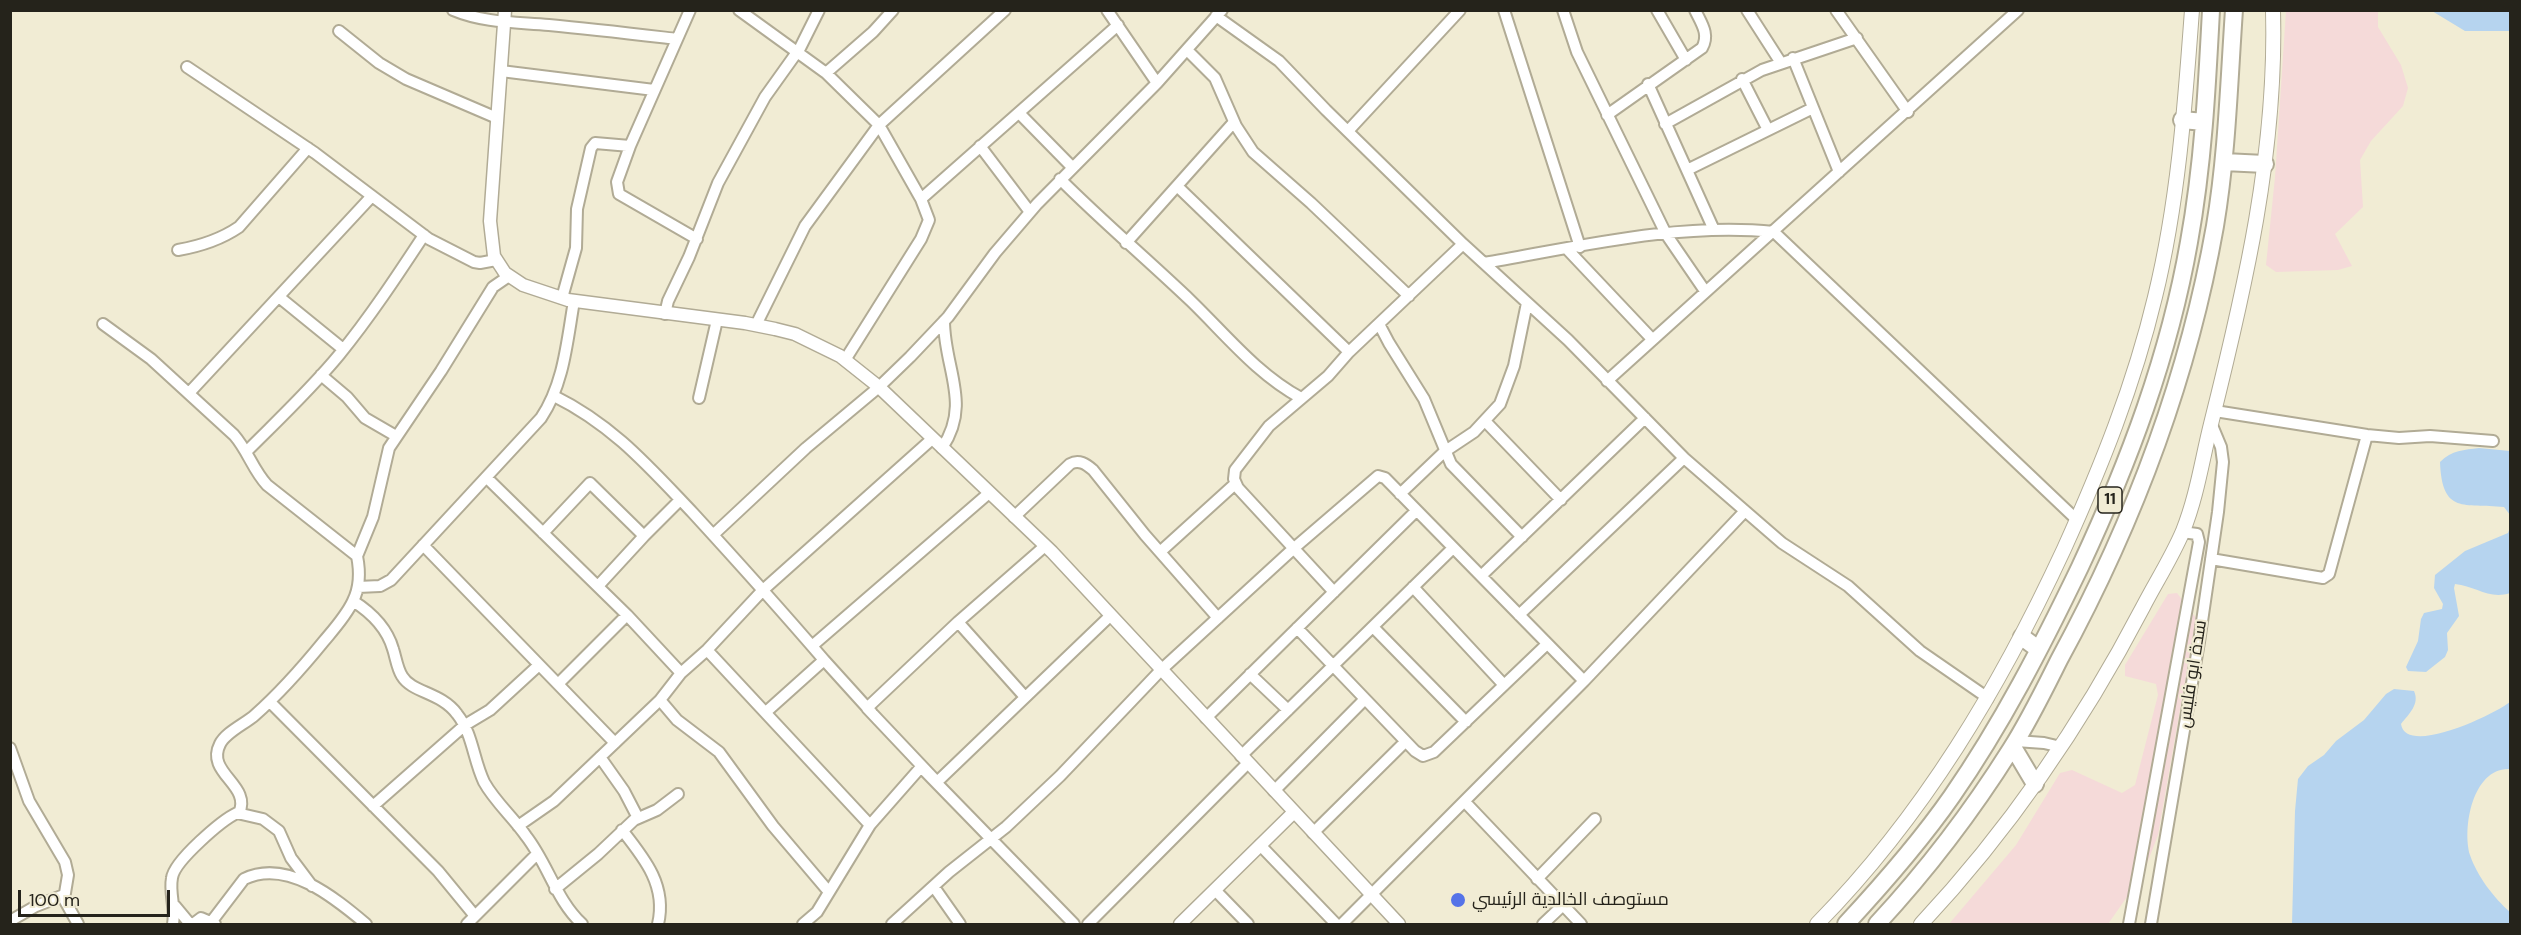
<!DOCTYPE html>
<meta charset="utf-8">
<style>
body{margin:0}
#map{position:relative;width:2521px;height:935px;overflow:hidden;background:#f1ecd4;font-family:"DM Sans",sans-serif}
canvas{display:block}
.frame{position:absolute;inset:0;border:12px solid #25231b;pointer-events:none}
.scale{position:absolute;left:18px;top:890px;width:152px;height:27px;box-sizing:border-box;border:3px solid #25231b;border-top:0;padding-left:8px;font-size:18px;line-height:21px;white-space:nowrap;color:#25231b;-webkit-text-stroke:4px #f1ecd4;paint-order:stroke}
</style>
<div id="map">
<canvas width="2521" height="935"></canvas>
<div class="frame"></div>
<div class="scale">100 m</div>
</div>
<script>
const ctx = document.querySelector('canvas').getContext('2d');
ctx.lineJoin = 'round';
function fillPath(path, color) {
  ctx.fillStyle = color;
  ctx.fill(path, 'evenodd');
}
function trace(path, color, width, dash) {
  ctx.strokeStyle = color;
  ctx.lineWidth = width;
  ctx.lineCap = dash ? 'butt' : 'round';
  ctx.setLineDash(dash || []);
  ctx.stroke(path);
}
function write(font, color, halo, rows, align = 'center') {
  ctx.font = font + ' "DM Sans",Cairo,sans-serif';
  ctx.lineWidth = 4.5;
  ctx.setLineDash([]);
  ctx.textBaseline = 'middle';
  ctx.strokeStyle = halo;
  ctx.fillStyle = color;
  for (const [text, x, y, turn = 0] of rows) {
    ctx.save();
    ctx.translate(x, y);
    ctx.rotate((+turn || 0) * Math.PI / 180);
    ctx.textAlign = isNaN(turn) ? turn : align;
    if (halo) ctx.strokeText(text, 0, 0);
    ctx.fillText(text, 0, 0);
    ctx.restore();
  }
}
fillPath(new Path2D(`
 M2286,11H2378V27L2401,65L2408,88L2403,106L2371,141L2360,160L2363,207L2335,234L2352,266L2338,270L2276,272L2266,265L2275,177Z
 M2177,593L2196,618L2158,835L2143,874L2108,924H1949L2016,845L2060,773L2072,770L2122,793L2135,785L2158,695L2156,684L2125,676V665L2168,594Z`), '#f5dad9');
fillPath(new Path2D(`
 M2432,11H2510V31H2465Z
 M2479,448L2510,451V515L2504,507C2464,503 2442,515 2440,462C2452,450 2464,450 2479,448Z
 M2510,527V593C2489,600 2476,586 2455,584L2454,588L2459,616L2447,633L2448,650L2445,657L2426,672L2408,671L2406,667L2418,641L2421,619L2424,613L2442,609L2443,604L2434,588L2435,575L2465,551L2508,533Z
 M2394,689L2414,691C2420,704 2409,714 2401,724C2406,757 2495,714 2510,702V769C2473,767 2462,827 2470,855C2477,876 2494,898 2510,912V924H2292L2295,811L2298,779L2308,766L2324,755L2336,741L2364,720L2386,694Z`), '#b6d4ef');
const minor = new Path2D(`
 M453,10C484,23 516,22 549,25C592,29 634,34 677,39
 M690,10L630,146L617,182L619,194L697,239
 M739,10L826,73L879,125L1005,10
 M1107,10L1157,83
 M1504,10L1580,247
 M1563,10L1577,52L1666,234L1705,291
 M1657,10L1686,60
 M1747,10L1781,63
 M1836,10L1908,112
 M1216,16L1279,61L1326,110L1463,244L1568,340L1684,458L1782,543L1848,586L1920,651L1988,698
 M339,31L379,63L406,79L497,118
 M1187,50L1215,78L1236,126L1253,152L1311,203L1409,296
 M1793,58L1839,172
 M187,67L315,153L429,239L474,262L480,263L496,260
 M501,71L654,90
 M826,73L873,32L893,10
 M1742,79L1767,128
 M1648,84L1714,230
 M1019,113L1072,167
 M1607,115L1702,48C1710,34 1701,23 1695,10
 M1665,124L1762,70L1857,38
 M1348,131L1460,10
 M980,146L1030,212
 M1687,170L1813,108
 M1060,179C1103,222 1148,260 1191,301C1227,336 1257,374 1301,398
 M1177,186L1349,352
 M1126,243L1234,122
 M1567,249L1652,339
 M178,250C201,246 220,240 239,227L308,148
 M1484,263C1577,247 1680,222 1774,232L2077,520
 M279,297L343,349
 M562,298L576,248L577,209L591,148L595,143L630,146
 M665,314L668,301L689,257L718,183L765,97L800,48L819,10
 M103,324L151,359L234,435C248,451 253,470 267,485L357,556C360,571 360,587 353,601C346,616 334,629 324,641C302,668 281,692 255,715C245,724 226,732 220,744C205,773 252,785 239,813
 M1379,324L1389,343L1424,399L1451,464L1522,537
 M756,325L805,226L879,125L921,199L1118,25
 M845,360L921,239L929,220L921,199
 M321,375L347,397L365,418L396,436
 M1607,381L2018,10
 M189,393L372,196
 M554,396C613,425 649,467 693,513C737,561 781,610 824,660L766,712
 M699,398L717,320
 M2215,411L2367,435L2399,438L2430,436L2493,441
 M1485,421L1561,500
 M942,448C972,404 944,368 944,321
 M247,451C278,420 311,389 339,355C370,317 397,276 424,235
 M487,478L627,615L681,673
 M1400,494L1444,452L1474,432L1500,404L1514,366L1527,303
 M1014,517L1070,464C1079,459 1086,464 1093,470L1145,535L1218,618
 M543,533L590,483L644,536
 M713,535L806,448L879,387L910,357L948,317L995,253L1037,204L1157,83L1222,10
 M423,545L615,743
 M1045,546L958,622L867,708L937,782L1110,616
 M1160,552L1235,484
 M357,556L373,517L389,448L441,371L493,287L509,276
 M2211,559L2323,578L2329,574L2367,435
 M1481,576L1645,418
 M598,586L644,536L680,500
 M358,587L380,586L391,580L541,418C564,384 567,341 574,301
 M1413,587L1504,685
 M1334,592L1238,488L1234,479L1235,470L1269,426L1328,376L1349,352L1463,244
 M353,601C372,613 387,628 393,649C396,658 397,668 402,676C412,693 441,692 457,714C473,734 473,759 484,782C495,802 513,817 526,836C548,864 556,900 582,924
 M1519,615L1684,458
 M958,622L1025,697
 M1373,627L1466,722
 M1297,628L1415,751L1423,756L1434,752L1547,644
 M812,646L989,493
 M707,650L870,825L817,912L803,924
 M824,660L872,713
 M1250,674L1288,710
 M558,684L627,615
 M660,700L677,720L719,752L773,826L829,892
 M270,702L438,871L475,916
 M1206,718L1416,511
 M2016,741L2044,743L2061,747
 M10,748L29,801L65,862L68,875L64,899L78,924
 M1241,756L1453,548
 M600,757L624,791L638,818
 M1274,791L1365,699
 M1465,802L1581,924
 M373,806L465,725L490,710L539,665
 M870,825L921,767L1074,924
 M518,826L554,801L660,700L681,673L707,650L763,590L932,439
 M622,830C645,859 667,886 658,924
 M1313,833L1405,742
 M1260,845L1336,924
 M1537,879L1595,819
 M934,887L960,924
 M555,889L598,854L634,820L657,810L678,794
 M1215,890L1248,924
 M175,906L190,924
 M10,921L36,906L64,895
 M212,921L244,879C287,858 335,898 366,924
 M173,924C176,909 169,893 172,878C174,861 222,820 237,813L263,819L279,831L291,858L312,886
 M193,924L201,918L215,924
 M467,924L537,854
 M892,924L949,872L1006,827L1060,776L1161,670L1293,549L1378,476L1385,478L1584,681
 M1088,924L1248,763
 M1342,924L1584,681L1745,511
 M1543,924L1563,905
 M2129,924L2199,542L2197,534L2182,532
 M2151,924L2199,642L2218,512L2223,462L2221,447L2211,423`);
const tertiary = new Path2D(`
 M505,10L490,221L494,256L505,273L523,285L568,300L745,323L775,329L795,334L840,356L879,387L1052,552L1399,924
 M1180,924L1294,812`);
const secondary = new Path2D(`
 M1817,924C1924,815 2000,687 2064,549C2101,467 2134,385 2155,297C2178,203 2185,106 2192,10
 M1921,924C2009,830 2083,722 2143,607C2156,582 2172,557 2183,531C2197,496 2202,460 2211,424C2245,288 2277,151 2273,10`);
const trunk = new Path2D(`
 M2182,120L2204,122
 M2224,162L2265,164
 M2022,637L2038,649
 M2013,747L2035,784
 M1846,924C1883,884 1920,842 1952,796C2002,724 2042,646 2080,567C2129,462 2169,356 2189,242C2203,165 2207,88 2211,10
 M1877,924C1927,870 1972,811 2011,749C2029,721 2044,690 2059,660C2133,524 2188,379 2215,226C2227,155 2229,82 2234,10`);
trace(minor, '#b1ab95', 14);
trace(tertiary, '#b1ab95', 15);
trace(secondary, '#b1ab95', 16);
trace(trunk, '#b1ab95', 20);
trace(minor, '#fff', 10);
trace(tertiary, '#fff', 12);
trace(secondary, '#fff', 14);
trace(trunk, '#fff', 16);
for (const [x, y, r, color] of [
 [1458,900,8,"#5573e8"]
]) {
  const dot = new Path2D();
  dot.arc(x, y, r, 0, 2 * Math.PI);
  ctx.fillStyle = color;
  ctx.fill(dot);
  trace(dot, '#f1ecd4', 2);
}
for (const [x, y, w] of [
 [2110,500,24]
]) {
  const box = new Path2D();
  box.roundRect(x - w / 2, y - 13, w, 26, 4.5);
  ctx.fillStyle = '#f1ecd4';
  ctx.fill(box);
  trace(box, '#25231b', 1.5);
}
write('bold 16px', '#25231b', null, [
 ["11",2110,500]
]);
write('18px', '#25231b', '#f1ecd4', [
 ["سدة ابو فليس",2193,674,-81]
]);
write('18px', '#25231b', '#f1ecd4', [
 ["مستوصف الخالدية الرئيسي",1472,900]
], 'left');
</script>
